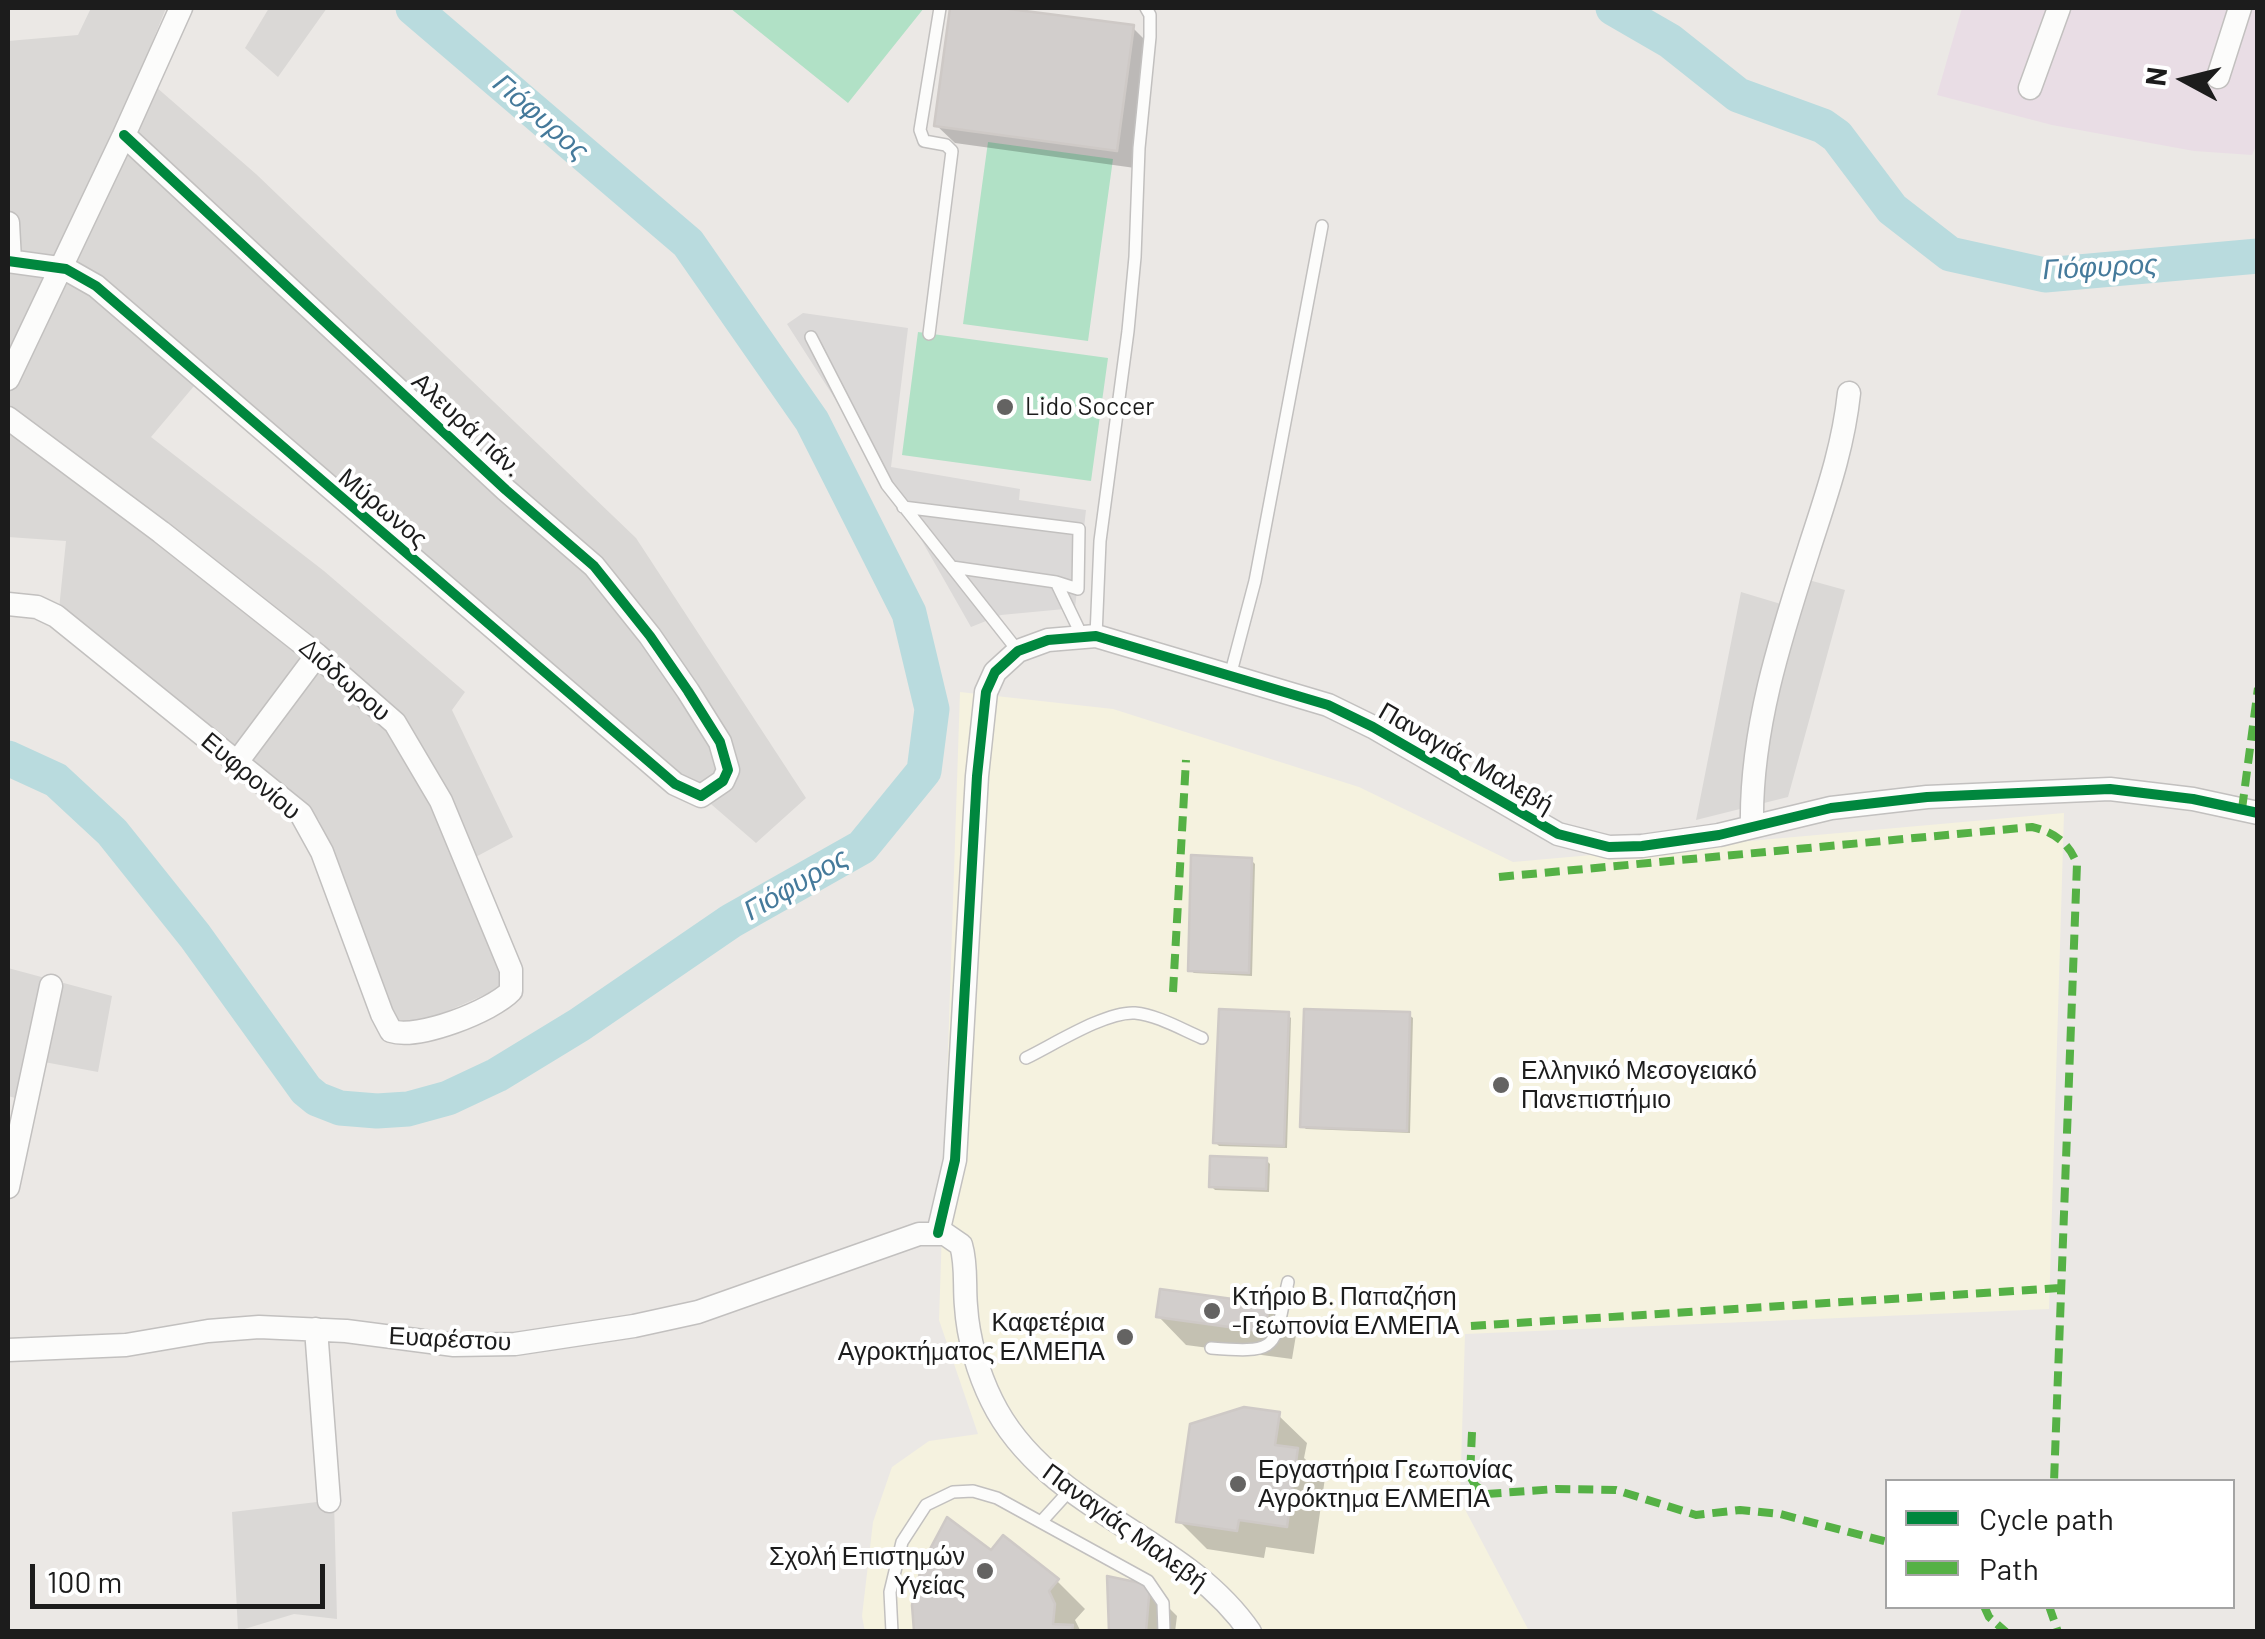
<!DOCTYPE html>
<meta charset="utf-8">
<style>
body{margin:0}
#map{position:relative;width:2265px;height:1639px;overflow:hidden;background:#ebe8e5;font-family:Barlow,sans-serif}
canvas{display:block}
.frame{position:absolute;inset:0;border:10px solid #1c1c1c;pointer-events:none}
.legend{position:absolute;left:1885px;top:1479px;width:350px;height:130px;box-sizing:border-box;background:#fff;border:2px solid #a4a4a4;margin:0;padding:12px 18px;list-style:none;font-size:30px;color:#1c1c1c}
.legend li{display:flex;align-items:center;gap:20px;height:50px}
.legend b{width:50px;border:2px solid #a4a4a4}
.north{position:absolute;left:2135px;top:30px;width:100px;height:100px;-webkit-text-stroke:8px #fff;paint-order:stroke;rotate:277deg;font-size:28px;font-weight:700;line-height:40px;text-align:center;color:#1c1c1c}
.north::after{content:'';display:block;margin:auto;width:35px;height:45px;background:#1c1c1c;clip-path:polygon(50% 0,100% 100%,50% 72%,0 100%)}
.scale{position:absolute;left:30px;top:1564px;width:295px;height:45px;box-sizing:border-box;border:5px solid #1c1c1c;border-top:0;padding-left:12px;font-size:30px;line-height:35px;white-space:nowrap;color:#1c1c1c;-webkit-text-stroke:8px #fff;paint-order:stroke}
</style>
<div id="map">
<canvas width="2265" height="1639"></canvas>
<div class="frame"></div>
<ul class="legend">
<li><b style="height:12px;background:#00873e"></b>Cycle path</li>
<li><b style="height:12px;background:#55b145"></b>Path</li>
</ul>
<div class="north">N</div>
<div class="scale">100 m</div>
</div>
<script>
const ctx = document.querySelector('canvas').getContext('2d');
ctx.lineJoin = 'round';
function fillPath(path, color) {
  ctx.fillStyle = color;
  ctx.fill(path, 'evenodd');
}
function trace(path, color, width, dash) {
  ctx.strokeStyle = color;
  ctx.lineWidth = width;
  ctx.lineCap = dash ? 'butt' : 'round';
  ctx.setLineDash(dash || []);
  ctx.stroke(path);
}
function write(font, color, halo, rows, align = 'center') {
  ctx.font = font + ' Barlow,sans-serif';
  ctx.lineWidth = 8;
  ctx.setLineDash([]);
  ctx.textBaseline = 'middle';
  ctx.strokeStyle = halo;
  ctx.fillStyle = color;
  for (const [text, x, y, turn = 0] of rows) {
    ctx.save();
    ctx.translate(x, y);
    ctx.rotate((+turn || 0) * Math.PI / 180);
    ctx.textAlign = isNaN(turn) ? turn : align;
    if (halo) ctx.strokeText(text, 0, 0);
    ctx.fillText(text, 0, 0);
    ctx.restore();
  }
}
fillPath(new Path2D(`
 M91,8H166L140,73L256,174L636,538L806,798L756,843L386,523L205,373L151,437L324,571L465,692L452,710L513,837L457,867L507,985L409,1028L397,1026L319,820L59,609L66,541L8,537V41L78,35Z
 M269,8H327L278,77L245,48Z
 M1805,579L1845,590L1788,797L1696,820L1741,592L1794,608Z
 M8,968L112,996L98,1072L28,1059L19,1099L8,1096Z
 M334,1500L337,1619L294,1614L238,1631L232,1512Z`), '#dad8d6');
fillPath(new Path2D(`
 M1962,8H2257L2258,141L2252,155L2194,151L2052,125L1937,95Z`), '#e9dde5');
fillPath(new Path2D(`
 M960,692L1113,709L1359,787L1513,862L2064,813L2049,1309L1465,1334L1460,1500L1529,1631L865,1632L862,1616L873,1522L892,1467L929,1441L978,1434L939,1320Z`), '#f5f2df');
fillPath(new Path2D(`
 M730,8H924L848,103Z
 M988,142L1113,159L1088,341L963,324Z
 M918,332L1108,358L1091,481L902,455Z`), '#b1e1c6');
fillPath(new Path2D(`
 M803,313L908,328L891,467L1020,489L1019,500L1086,510L1075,608L1001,615L971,627L889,483L787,324Z`), '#dbd9d8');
fillPath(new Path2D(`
 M952,8H984L1133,28L1151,46L1135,168L955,143L936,125Z
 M1251,860L1255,864L1252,976L1194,973L1190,970Z
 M1288,1015L1291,1018L1287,1148L1219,1146L1215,1142Z
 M1409,1015L1413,1018L1410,1133L1306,1129L1303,1126Z
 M1266,1160L1270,1164L1269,1192L1215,1190L1211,1186Z
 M1268,1306L1296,1335L1292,1359L1186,1345L1158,1316Z
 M1278,1415L1307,1443L1304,1458L1325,1478L1314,1554L1266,1547L1264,1558L1207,1549L1179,1521Z
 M992,1553L1057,1581L1085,1609L1075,1620L1081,1632H919Z
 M1149,1588L1177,1616L1175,1632H1112Z`), '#0003');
trace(new Path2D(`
 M1613,8L1670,41L1738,95L1823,126L1837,136L1892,209L1950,254L2045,275L2258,256
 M8,758L56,780L112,832L195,936L306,1090L317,1099L340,1108L377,1111L408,1109L448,1098L497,1075L579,1025L731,921L862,847L924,771L932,709L909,613L812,421L688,243L413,8`), '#b9dbde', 35);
const building = new Path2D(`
 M950,8H1002L1134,25L1117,151L934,126Z
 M1191,855L1252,858L1249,973L1188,971Z
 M1219,1009L1289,1012L1284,1146L1213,1143Z
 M1304,1009L1410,1012L1407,1131L1300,1127Z
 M1210,1156L1267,1158L1266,1189L1209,1187Z
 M1160,1289L1269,1304L1265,1332L1156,1317Z
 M1244,1407L1280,1412L1275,1445L1298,1448L1287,1527L1239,1520L1237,1531L1176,1522L1190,1424Z
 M947,1517L991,1550L1003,1535L1059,1579L1049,1591L1055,1604L1053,1624L1073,1625L1072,1632H914L912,1605L922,1564Z
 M1107,1576L1150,1585L1146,1632H1109Z`);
fillPath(building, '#d2cecc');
trace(building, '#cec9c6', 2.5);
const lane = new Path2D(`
 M929,334L952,151L946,145L924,141L920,130L940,8
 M811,337L887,485L1018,651
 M903,507L1079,529L1078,589L1056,582
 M952,567L1056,582L1082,636
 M1096,636L1100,541L1128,331L1135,257L1139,148L1150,37V15L1146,8
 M1230,676L1255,581L1322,226
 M1026,1058C1053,1045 1106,1011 1135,1013C1157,1015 1181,1029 1202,1038
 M1211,1348C1283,1354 1273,1347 1288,1282
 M1041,1522L1070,1490
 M892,1632L890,1592L902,1542L926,1505L953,1492L973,1491L997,1498L1148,1581L1163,1603L1164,1632`);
const street = new Path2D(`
 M2218,77L2240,8
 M2030,88L2059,8
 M8,223L10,261
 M8,261L66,269L96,286L675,784L701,796L723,781L728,770L720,742L688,691L650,636L594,566L506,490L124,135
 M8,379L124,135L181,8
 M8,418L161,532L317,655L395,723L441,801L511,970V991C492,1011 418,1040 391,1031L382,1014L322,852L301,814L56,616L37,607L8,604
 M237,762L317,655
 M1752,827C1750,732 1780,639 1809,549C1826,496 1843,449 1849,393
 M8,1187L51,986
 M938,1233L955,1160L977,776L986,692L995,672L1018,651L1048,640L1096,636L1328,705L1373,727L1558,834L1609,847L1642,846L1719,835L1831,808L1927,797L2110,789L2193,799L2258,813
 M316,1329L329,1501
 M8,1350L126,1345L208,1331L259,1327L346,1331L454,1345L515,1344L634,1326L698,1312L919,1234H945L961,1245C967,1265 964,1286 966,1306C968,1338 978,1373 992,1401C1046,1511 1183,1534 1250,1632`);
trace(lane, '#c2c0bf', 14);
trace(street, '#c2c0bf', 25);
trace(lane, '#fcfcfb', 11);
trace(street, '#fcfcfb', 22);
trace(new Path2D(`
 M2242,809L2258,688
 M1499,877L2032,827C2054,832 2069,843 2077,864L2054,1482
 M1173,992L1186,760
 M1471,1326L2061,1288
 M1472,1432L1470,1476L1475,1485L1486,1494L1556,1489L1616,1490L1696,1515L1740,1510L1780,1514L1888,1542
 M1984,1606L1989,1617L2006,1632
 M2049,1606L2058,1632`), '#55b145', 8, [15, 8]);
trace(new Path2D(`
 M8,261L66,269L96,286L675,784L701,796L723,781L728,770L720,742L688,691L650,636L594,566L506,490L124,135
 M938,1233L955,1160L977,776L986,692L995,672L1018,651L1048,640L1096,636L1328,705L1373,727L1558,834L1609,847L1642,846L1719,835L1831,808L1927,797L2110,789L2193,799L2258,813`), '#00873e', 10);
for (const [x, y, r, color] of [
 [1005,407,10,"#646362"],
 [1501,1085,10,"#646362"],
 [1212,1311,10,"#646362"],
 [1125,1337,10,"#646362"],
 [1238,1484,10,"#646362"],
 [985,1571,10,"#646362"]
]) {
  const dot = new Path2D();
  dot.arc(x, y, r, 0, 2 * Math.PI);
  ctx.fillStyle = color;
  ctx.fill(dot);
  trace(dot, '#fff', 4);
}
write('25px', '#1c1c1c', '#fff', [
 ["Lido Soccer",1025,407],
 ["Ελληνικό Μεσογειακό",1521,1071],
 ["Πανεπιστήμιο",1521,1100],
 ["Κτήριο Β. Παπαζήση",1232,1297],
 ["-Γεωπονία ΕΛΜΕΠΑ",1232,1326],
 ["Καφετέρια",1105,1323,"right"],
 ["Αγροκτήματος ΕΛΜΕΠΑ",1105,1352,"right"],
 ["Εργαστήρια Γεωπονίας",1258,1470],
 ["Αγρόκτημα ΕΛΜΕΠΑ",1258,1499],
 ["Σχολή Επιστημών",965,1557,"right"],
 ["Υγείας",965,1586,"right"]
], 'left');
write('25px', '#1c1c1c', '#fff', [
 ["Αλευρά Γιάν.",467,425,43],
 ["Μύρωνος",383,508,40],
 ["Διόδωρου",345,680,41],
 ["Παναγιάς Μαλεβή",1466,758,30],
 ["Ευφρονίου",251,776,40],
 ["Ευαρέστου",450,1339,3],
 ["Παναγιάς Μαλεβή",1125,1527,36]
]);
write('italic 28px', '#457a9b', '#fff', [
 ["Γιόφυρος",541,117,41],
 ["Γιόφυρος",2100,267,-3],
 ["Γιόφυρος",796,884,-30]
]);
</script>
